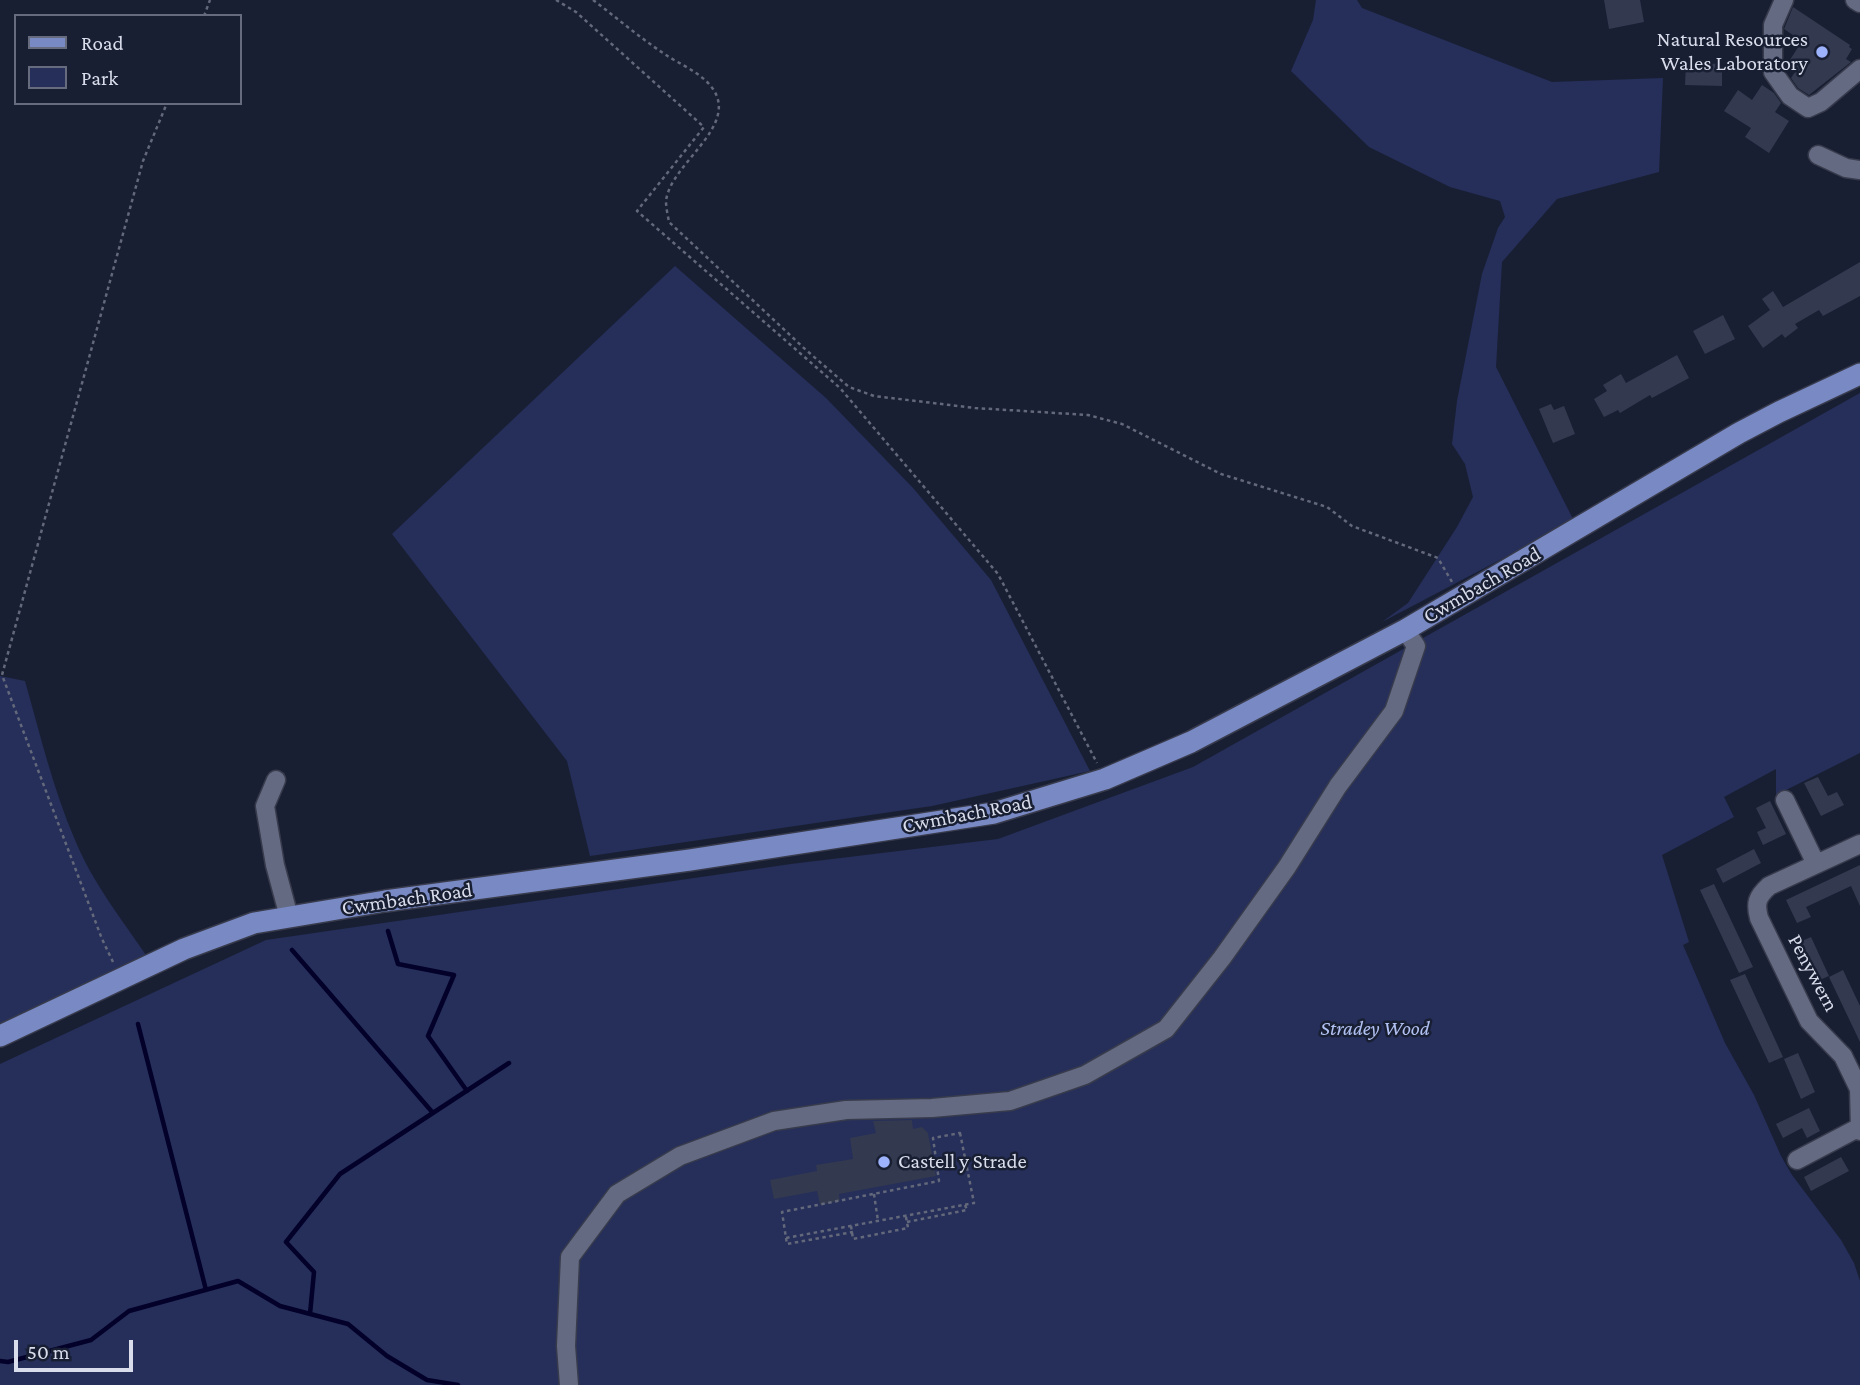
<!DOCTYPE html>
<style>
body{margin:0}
#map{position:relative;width:1860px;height:1385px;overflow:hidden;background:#191f33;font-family:"Crimson Pro",serif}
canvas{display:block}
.legend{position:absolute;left:14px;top:14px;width:228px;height:91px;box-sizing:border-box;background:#191f33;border:2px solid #666b7d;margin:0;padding:9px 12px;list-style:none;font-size:21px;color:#d9ddeb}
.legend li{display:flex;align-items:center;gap:14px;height:35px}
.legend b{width:35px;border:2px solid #666b7d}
.scale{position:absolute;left:14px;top:1340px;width:119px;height:32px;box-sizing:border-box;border:4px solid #d9ddeb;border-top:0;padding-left:9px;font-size:21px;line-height:24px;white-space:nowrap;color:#d9ddeb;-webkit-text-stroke:5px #191f33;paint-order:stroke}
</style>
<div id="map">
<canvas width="1860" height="1385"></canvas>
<ul class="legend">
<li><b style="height:9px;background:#7889c4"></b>Road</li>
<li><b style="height:19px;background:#252f5a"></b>Park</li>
</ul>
<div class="scale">50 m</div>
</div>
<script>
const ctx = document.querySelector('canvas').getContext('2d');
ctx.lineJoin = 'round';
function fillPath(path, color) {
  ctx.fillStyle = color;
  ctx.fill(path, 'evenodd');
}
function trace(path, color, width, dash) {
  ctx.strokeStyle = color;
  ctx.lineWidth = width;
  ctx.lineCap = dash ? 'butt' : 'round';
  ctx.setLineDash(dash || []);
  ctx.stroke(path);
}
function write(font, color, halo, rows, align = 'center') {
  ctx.font = font + ' "Crimson Pro",serif';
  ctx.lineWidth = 5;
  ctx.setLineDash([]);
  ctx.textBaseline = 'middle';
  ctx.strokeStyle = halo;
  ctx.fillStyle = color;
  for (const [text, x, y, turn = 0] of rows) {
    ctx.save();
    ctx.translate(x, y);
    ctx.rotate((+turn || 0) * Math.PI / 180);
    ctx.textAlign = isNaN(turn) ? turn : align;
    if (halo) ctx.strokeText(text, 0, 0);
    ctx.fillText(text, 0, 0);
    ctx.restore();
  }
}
fillPath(new Path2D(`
 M1316,0H1357L1362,8L1552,82L1663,78L1659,172L1557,199L1502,262L1496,367L1574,521L1382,622L1408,603L1457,527L1473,497L1465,464L1452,444L1457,401L1482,274L1498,228L1505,217L1500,201L1450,187L1369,147L1291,71L1313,20Z
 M675,266L826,398L913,488L991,580L1090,771L932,806L590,856L567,761L392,534Z
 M1860,393V753L1776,795V769L1724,797L1734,817L1662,855L1689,942L1683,945L1725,1043L1754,1095L1781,1156L1792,1175L1841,1240L1854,1263L1860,1281V1385H0V1064L266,940L791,864L998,839L1193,767Z
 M0,676L25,681C40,734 53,789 75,840C92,882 123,921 148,958L0,1025Z`), '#252f5a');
trace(new Path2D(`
 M388,931L398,964L454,975L428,1036L467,1091
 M292,950L433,1113
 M138,1024L206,1290
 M310,1314L314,1272L286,1242L340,1174L509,1063
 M0,1361L8,1362L91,1340L129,1311L238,1281L280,1306L348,1324L387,1356L427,1380L458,1385`), '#03002a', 4.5);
fillPath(new Path2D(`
 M1604,0H1640L1644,22L1609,29Z
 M1793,7L1850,45L1849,47L1852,49L1846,59L1851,62L1809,95L1798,88L1791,78L1797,69L1788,63L1802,41L1784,29Z
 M1686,63L1722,64V86L1685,85Z
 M1762,85L1774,93L1781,103L1775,112L1789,121L1769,153L1745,137L1751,128L1724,111L1738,90L1752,100Z
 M1860,262V296L1823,316L1819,310L1795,324L1798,328L1785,338L1782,334L1763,348L1748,326L1770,310L1762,299L1773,291L1783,307Z
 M1723,315L1735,339L1705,354L1693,331Z
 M1677,355L1689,378L1652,398L1650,395L1620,413L1618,410L1604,417L1594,399L1607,391L1603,385L1621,374L1626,383Z
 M1551,404L1554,410L1564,406L1575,434L1553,443L1539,409Z
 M1818,777L1828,796L1837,792L1844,805L1821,816L1804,783Z
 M1770,801L1786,834L1763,845L1757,832L1766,828L1756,808Z
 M1754,849L1761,863L1723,883L1716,869Z
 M1860,865V906L1851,886L1806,907L1811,917L1797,923L1786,900Z
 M1714,884L1753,967L1739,973L1700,890Z
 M1811,937L1829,976L1815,982L1797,943Z
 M1843,970L1860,1006V1042L1829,977Z
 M1745,974L1783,1057L1769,1063L1730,980Z
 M1798,1053L1815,1092L1801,1099L1784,1059Z
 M1809,1108L1820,1131L1807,1138L1802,1128L1783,1138L1776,1124Z
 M912,1120L913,1129L922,1127L928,1133L936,1176L839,1194L840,1201L820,1205L817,1191L774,1199L770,1180L817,1171L816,1165L853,1159L850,1138L876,1133L873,1121Z
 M1841,1157L1849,1171L1811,1191L1804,1177Z`), '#33394f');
const minor = new Path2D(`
 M1784,0L1773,25V72L1790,96L1808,108L1821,102L1860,69
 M1855,0L1860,3
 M1818,155L1846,168L1860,170
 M276,780L265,806L275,865L289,917
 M1785,800L1816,864
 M1860,844L1769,886C1757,897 1755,903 1759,918L1809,1021L1843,1056L1859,1089L1860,1131
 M1797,1160L1858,1128
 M569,1385L566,1346L570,1257L617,1194L680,1156L774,1121L846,1110L932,1108L1010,1101L1085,1075L1166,1029L1222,958L1287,867L1338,786L1394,711L1416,646L1405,630`);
const major = new Path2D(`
 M0,1036L184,949L254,923L385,901L690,860L994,813L1105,779L1191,742L1405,630L1739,433L1779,412L1860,374`);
trace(minor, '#383b4c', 21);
trace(major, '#383b4c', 24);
trace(new Path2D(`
 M556,0L576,12L704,127L637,211L840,388L998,574L1097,763
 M593,0C617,18 640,38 666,55C681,65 702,73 713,89C739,127 670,164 666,201C666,208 668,216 669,222L806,350L849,387L874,396L975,408L1088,415L1122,424L1221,474L1327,507L1352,526L1438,558L1452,582
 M204,16L210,0
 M113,962L102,939L2,675L143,161L167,103
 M960,1133L974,1203L786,1238L782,1212L939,1181L933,1138Z
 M874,1194L878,1221
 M907,1222L967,1210L965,1205
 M851,1226L853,1239L908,1228L906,1217
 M786,1238L787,1244L853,1232`), '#63687a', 2.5, [3.5, 3.5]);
trace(minor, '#636a82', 18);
trace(major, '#7889c4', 21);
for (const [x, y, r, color] of [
 [1822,52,7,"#9eb3fd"],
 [884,1162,7,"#9eb3fd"]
]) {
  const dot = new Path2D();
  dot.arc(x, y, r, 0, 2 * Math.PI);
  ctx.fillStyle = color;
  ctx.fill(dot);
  trace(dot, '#191f33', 2.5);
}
write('21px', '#d9ddeb', '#191f33', [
 ["Natural Resources",1808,40],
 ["Wales Laboratory",1808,64],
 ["Castell y Strade",898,1162,"left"]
], 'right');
write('21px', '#d9ddeb', '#191f33', [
 ["Cwmbach Road",1482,585,-30],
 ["Cwmbach Road",967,814,-11],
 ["Cwmbach Road",407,899,-8],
 ["Penywern",1813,973,62]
]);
write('italic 21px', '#b1c1f2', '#191f33', [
 ["Stradey Wood",1375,1029]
]);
</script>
